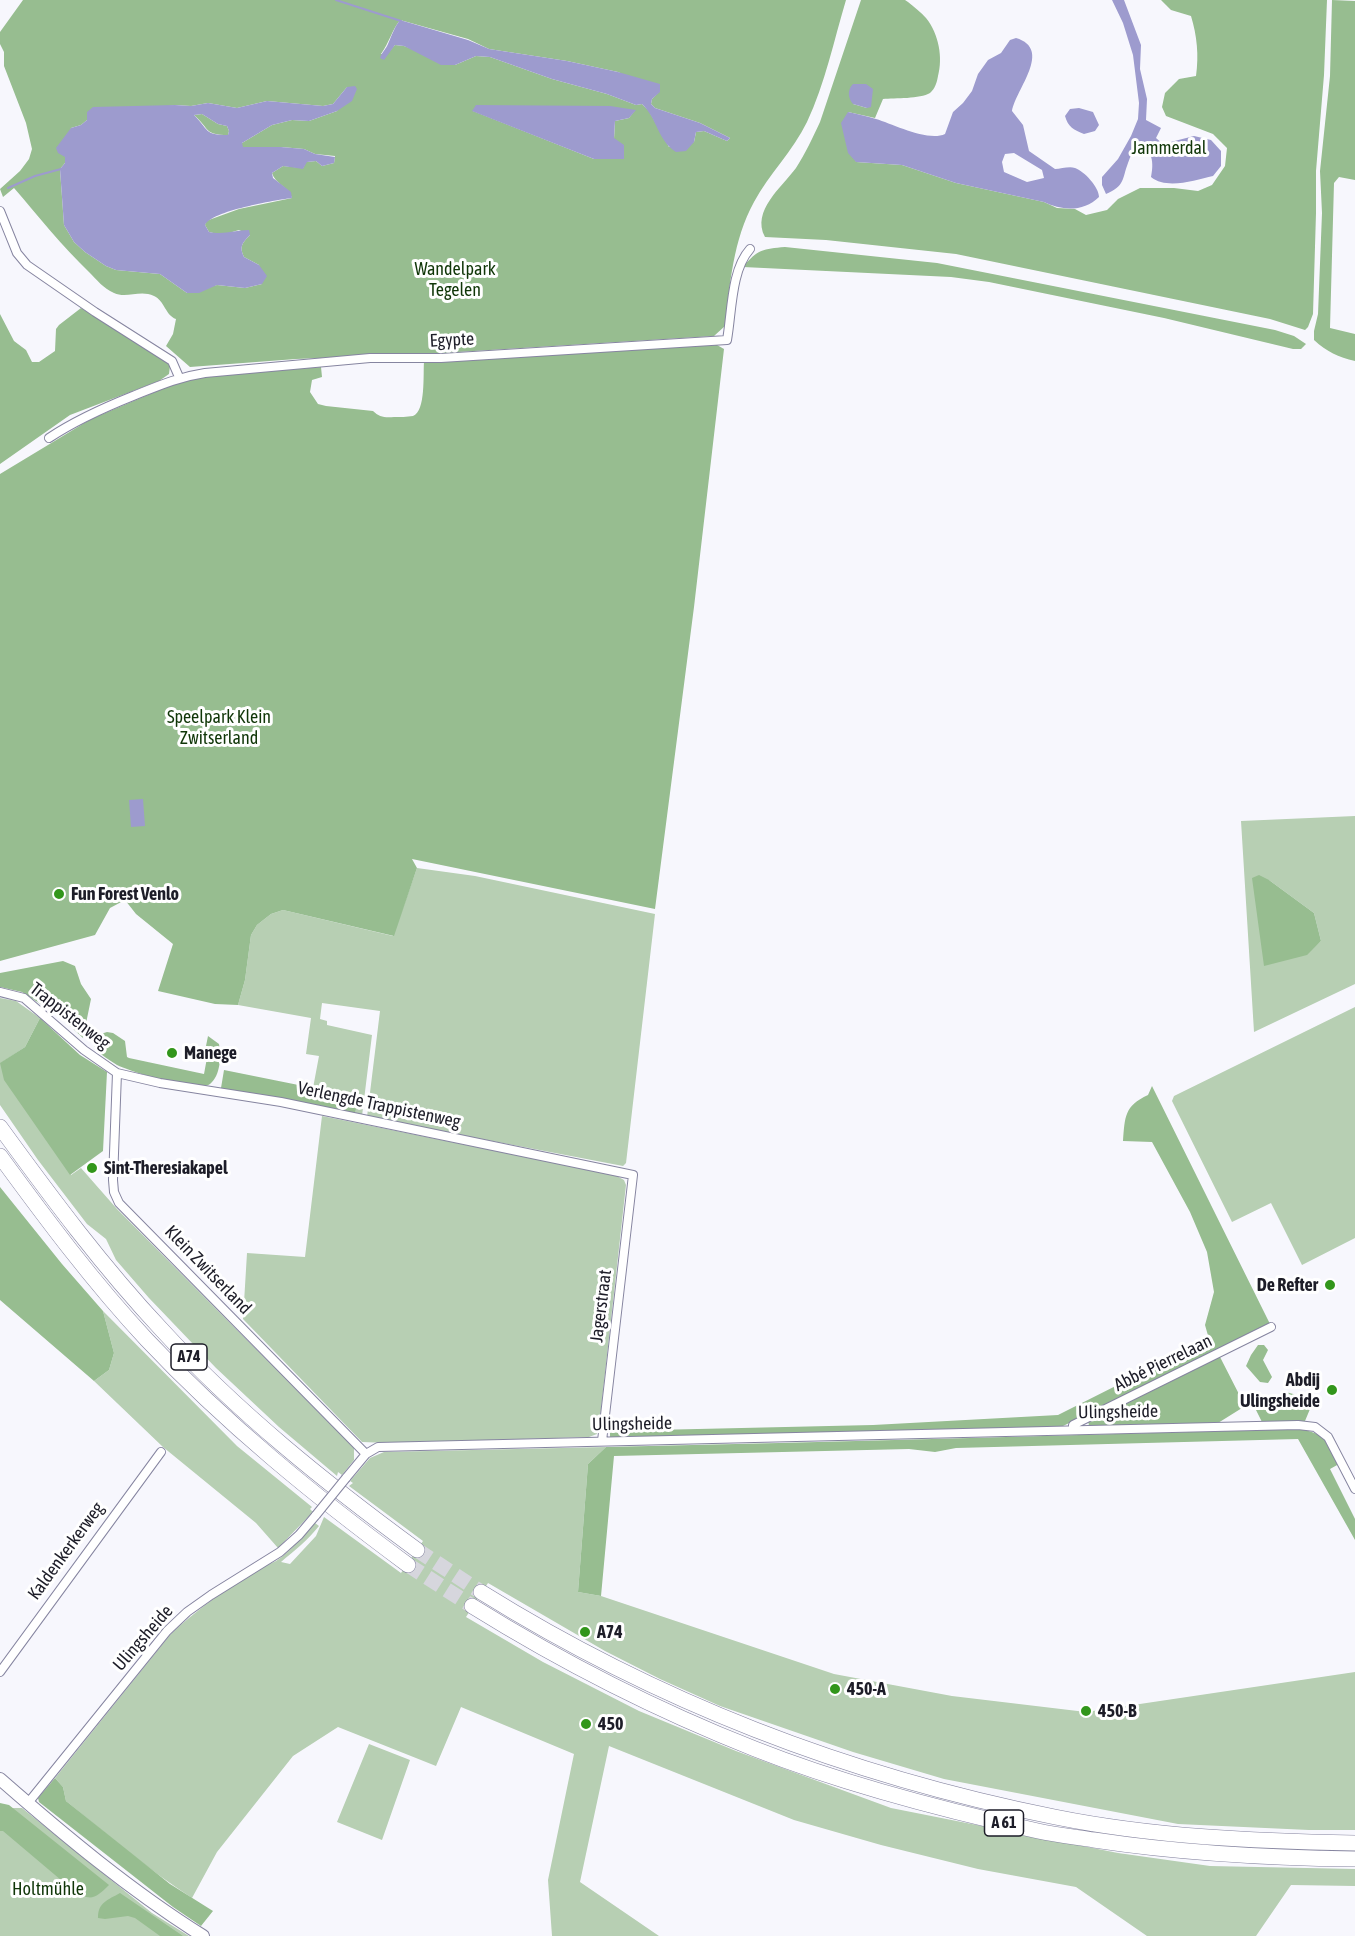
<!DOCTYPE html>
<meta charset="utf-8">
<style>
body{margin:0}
canvas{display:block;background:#f7f7fd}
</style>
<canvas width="1355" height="1936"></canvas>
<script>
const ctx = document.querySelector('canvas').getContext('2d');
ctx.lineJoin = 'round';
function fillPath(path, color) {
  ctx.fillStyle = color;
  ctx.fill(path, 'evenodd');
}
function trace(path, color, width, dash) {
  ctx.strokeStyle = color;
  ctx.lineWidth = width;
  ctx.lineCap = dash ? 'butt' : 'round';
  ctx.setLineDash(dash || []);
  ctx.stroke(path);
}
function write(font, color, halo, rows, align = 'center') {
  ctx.font = font + ' "Asap Condensed",sans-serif';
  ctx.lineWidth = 6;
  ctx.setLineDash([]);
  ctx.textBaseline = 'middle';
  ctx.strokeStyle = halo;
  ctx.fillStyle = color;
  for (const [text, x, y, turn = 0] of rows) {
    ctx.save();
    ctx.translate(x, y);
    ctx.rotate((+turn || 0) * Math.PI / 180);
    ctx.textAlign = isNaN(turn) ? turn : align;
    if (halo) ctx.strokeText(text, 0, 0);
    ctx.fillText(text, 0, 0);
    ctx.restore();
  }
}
fillPath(new Path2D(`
 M1355,816V984L1254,1032L1241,821ZM1269,880L1314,913L1321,941L1306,955Z
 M417,868L475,876L655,914L626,1163L623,1166L367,1117L380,1011L322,1003L320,1019L327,1021V1025L372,1035L362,1116L355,1115L358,1097L313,1088L319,1056L306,1054L311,1018L238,1005L245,980L251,935L257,925L271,914L283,910L393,936Z
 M0,998L16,1001L40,1018L25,1047L1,1063L71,1175L81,1168L117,1209L354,1448V1460L342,1475L338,1472L337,1476L279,1427L216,1368L149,1298L116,1260L106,1239L87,1224L38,1160L0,1105Z
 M1355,1007V1238L1302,1265L1271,1203L1232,1222L1172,1101L1174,1096Z
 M322,1116L615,1175L624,1180L626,1185L599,1427L597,1434L589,1437L389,1443L362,1442L243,1319L247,1253L305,1257Z
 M103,1311L237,1446L312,1507L310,1509L313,1512L278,1548L256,1523L163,1447L94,1381L109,1370L114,1353Z
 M606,1447L588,1464L578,1592L601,1596L834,1674L952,1696L1086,1712L1355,1672V1830H1309L1178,1824L944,1779L853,1752L720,1706L660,1679L605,1651L488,1583L466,1617L543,1662L639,1711L736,1751L891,1808L1118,1853L1210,1866L1355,1869V1886L1291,1885L1256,1936H1147L1076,1887L978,1869L881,1845L794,1820L609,1746L580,1882L659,1936H552L548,1880L574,1754L461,1707L436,1766L338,1727L293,1756L217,1852L192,1898C147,1869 107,1834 66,1801L63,1787L55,1778L170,1635C198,1608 230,1586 263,1567C267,1565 272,1563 276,1561C292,1551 302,1535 315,1523L319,1526C308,1540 294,1551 281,1562L290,1564L316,1536L324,1517L401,1573L423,1541L349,1486L353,1483L350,1481L370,1458L384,1452Z
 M369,1744L410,1760L382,1840L337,1822Z
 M0,1804L5,1808H22L152,1913L189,1936H0Z`), '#b7cfb3');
fillPath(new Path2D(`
 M23,0H846C834,40 825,84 807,122C793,151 769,174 754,202C733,240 730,284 725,326L714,336L442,353L296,359L190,367L166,346L173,334L176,319C165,315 165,301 154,296C140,289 127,299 114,293C103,288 97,280 89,272C62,246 39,217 14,188L3,197L0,189L20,171L29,159L32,149L26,123L4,66V52L0,44V32ZM400,20L468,39L489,49L567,61L618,72L659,92L652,99L651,104L655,108L700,123L730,138L727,141L704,131L696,132L694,142L669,147L649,111L642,104L636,105L607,94L552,79L490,57L476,56L455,65L404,46L395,45L387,54H381C389,43 392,30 400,20ZM347,87L337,111L309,121L292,120L272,125L242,143V147H281L304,149L315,154L335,156L334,163L322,166L316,161L306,162L303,168L283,166L272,173C275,184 289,187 292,198L239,209L206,221L205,225L209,232L222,235L239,230L250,235C242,243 239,247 244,257L259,265L262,284L245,288L217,285L187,293L160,274L116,270L106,266L85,252L74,242L64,225L60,169L65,163L71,128L81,125L87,120L175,105L191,106L208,103L237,108L267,101L323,106L333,104ZM635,110L629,118L615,121L614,139L594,159L473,111Z
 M861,0H905L908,2C914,7 921,12 926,18C939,34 943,58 938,76C937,82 935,89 930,93C920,99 895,98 883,99L875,118L848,112L856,162L902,165L956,183L1044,202L1057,208L1075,209L1086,215L1107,210L1118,199L1140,188H1174L1198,191L1212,185L1225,166L1227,148L1213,134L1166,116L1162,107L1165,93L1179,79L1196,76C1199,55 1197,36 1191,16L1171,10L1161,0H1327L1324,75L1316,171V213L1313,314L1308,327L1305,330L1270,319L956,254L826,240L765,237C751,211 782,187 796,168C805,154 813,137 820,122ZM861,84L867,108L853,104Z
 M1332,0L1355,1V180L1339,177L1334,183L1330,328L1355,334V361C1338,357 1327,352 1314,340V331L1318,314L1322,213L1320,171L1330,76Z
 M202,114L218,124L227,126L229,131L228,135C204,135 210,129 194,115Z
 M785,247L937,263L1275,330L1294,336L1306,344L1301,349H1293L1164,318L989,282L951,277L743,267C758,249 763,249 785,247Z
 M81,308L162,357L170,366L169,374L159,381L70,415L0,464V314L14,341L26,350L32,362H39L55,351L56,329L59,325Z
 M717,345L724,349L694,607L655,909L412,859L417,868L394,936L283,910L271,914L257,925L251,935L245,980L238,1005L215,1004L158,991L173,944L136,914L125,900L110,908L95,935L0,961V474L91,419L181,381L198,377L321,367L322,377L312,380L310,392L318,404L326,406L373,411C379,417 385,418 394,417C400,417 407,417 413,416C426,411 423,374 424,362Z
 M1259,875L1269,880L1314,913L1321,941L1307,955L1264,966L1252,878Z
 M63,961L75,966L81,984L91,999L83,1038L59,1016L22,992L0,987V973Z
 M40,1018L80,1055L107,1072L103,1151L70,1175L4,1080L0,1063L25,1047Z
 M107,1032L113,1033L125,1041L127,1057L129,1058L204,1074L209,1047L206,1046L208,1036L219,1044C221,1056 221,1075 210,1084C199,1093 131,1072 117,1065C109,1060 102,1055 94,1049C95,1039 98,1034 107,1032Z
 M224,1070L358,1097L355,1115L221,1088Z
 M1152,1086L1270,1324L1061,1427L610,1439V1431L873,1425L1058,1415L1209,1339L1205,1325L1214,1292L1207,1252L1190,1212L1152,1142L1123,1141C1125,1117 1124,1106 1148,1095Z
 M0,1187L62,1264L103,1311L114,1353L109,1370L94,1381L0,1300Z
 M1258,1345H1264L1268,1350L1263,1360L1272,1377L1268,1383L1260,1382L1246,1366L1251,1355Z
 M1220,1357L1243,1402L1242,1408L1218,1423L1089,1426L1088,1420Z
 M1286,1392L1304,1397L1310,1409L1305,1421L1262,1422L1255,1408Z
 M1298,1429C1326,1433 1326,1441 1339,1464L1330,1469L1355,1519V1540L1298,1439L956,1448L935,1452L909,1449L614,1456L601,1596L578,1592L588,1464L606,1447C837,1442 1067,1435 1298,1429Z
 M55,1778L63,1787L66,1801L170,1884L213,1911L201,1926L173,1907L39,1802L38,1798Z
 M0,1803L9,1805L109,1885C96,1898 91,1902 74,1891L3,1831H0Z
 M120,1893L183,1936H160L135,1918L128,1916L105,1919L98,1918C98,1902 108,1900 120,1893Z`), '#97bd90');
fillPath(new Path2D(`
 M1112,0H1124L1141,45L1140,69L1147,99L1146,120L1161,128L1156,138L1163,144L1194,136L1211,140L1221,151V166L1213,176C1195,180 1167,190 1151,177C1154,163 1153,149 1138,144C1134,150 1130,156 1128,163C1122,179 1125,186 1106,194L1102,185V177L1118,159L1131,136L1138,119L1139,103L1133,55L1123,23Z
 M400,20L468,40L489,49L567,61L618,72L660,84V92L652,99L651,104L655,108L700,123L730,138L727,141L704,131L696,132L694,142L686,151L676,152C658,141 657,118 642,104L636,105L607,94L552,79L490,57L476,56L455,65H441L404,46L395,45L384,60L380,58C382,52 386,49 388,44C392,35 394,28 400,20Z
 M1016,38C1053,49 1016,89 1012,111L1023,125L1029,151L1055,169C1061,169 1069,166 1075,168C1084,171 1099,187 1099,197C1084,212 1062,211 1044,202L956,183L902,165L856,162L848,153L841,123L848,112C857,114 867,116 876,119C893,124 928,142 945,134L953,112L963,103L972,91L978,74L988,60L1001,53L1010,40ZM1014,153L1042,170L1044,178L1027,182L1004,172L1002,162L1005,154Z
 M853,84H866L873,89L871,107L867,108L853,104C848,98 847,90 853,84Z
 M355,86L357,89L352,101L337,111L309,121L292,120L272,125L242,143L243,147H281L304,149L315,154L335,157L334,163L322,166L316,161L307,162L303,169L283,166L272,173L273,178L291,192L292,198C276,200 211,211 205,225L209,232C225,235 234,230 249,230L250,235C242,243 239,247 244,257L259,265L267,276L262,284L245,288L217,285L199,293H187L160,274L116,270L106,266L85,252L74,242L64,225L60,169L65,163V157L58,153L56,148L71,128L81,125L87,120V112L93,107L175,105L191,106L208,103L237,108L267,101L323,106L333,104L347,87ZM202,114L218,124L227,126L229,131L228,135C204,135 209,130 194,115Z
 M476,105L610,106L636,110L629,118L615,121L614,138L624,145V159H594L472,111Z
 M1079,108L1093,112L1099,125L1095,131L1084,134C1074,130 1068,127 1065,116L1070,109Z
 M143,799L145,826L131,827L129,800Z`), '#9d9bce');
trace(new Path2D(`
 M336,0L401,21
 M8,188L35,176L61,169`), '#9d9bce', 2);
trace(new Path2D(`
 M417,1550L481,1592
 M408,1565L472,1606`), '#d6d6dd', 15, [15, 8]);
const street = new Path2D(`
 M0,211L17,253L27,265L95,312L172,361L179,377
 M49,438C76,420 103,408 133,396C158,386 178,377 205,373L370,358H441L727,340C732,312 731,270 750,249
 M0,992L24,998L84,1050L117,1073L160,1083L281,1102L633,1175L602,1441
 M117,1073L113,1180L114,1192L119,1203L366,1454
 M1073,1429V1425L1271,1327
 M346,1478L366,1454L378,1447L1298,1425L1315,1427L1328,1437L1355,1489
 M0,1672L161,1452
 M28,1803L167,1631L187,1612L211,1595L280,1552L299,1535L316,1515`);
const secondary = new Path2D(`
 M0,1779C64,1835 131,1891 203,1936`);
const highway = new Path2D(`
 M0,1127C51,1197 102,1266 162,1330C238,1413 327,1484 417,1550
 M0,1156C46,1219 93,1282 147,1340C226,1424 316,1497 408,1565
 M481,1592C659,1703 849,1776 1055,1817C1154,1837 1255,1841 1355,1843
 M472,1606C562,1662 656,1710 755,1749C846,1785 943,1810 1038,1831C1057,1835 1075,1837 1094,1840C1180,1853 1268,1858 1355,1859`);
trace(street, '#8685a0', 10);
trace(secondary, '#8685a0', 14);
trace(highway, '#8685a0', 16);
trace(street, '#fff', 8);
trace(secondary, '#fff', 12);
trace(highway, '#fff', 15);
const streetBridge = new Path2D(`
 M316,1515L346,1478`);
trace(streetBridge, '#8685a0', 10, []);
trace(streetBridge, '#fff', 8);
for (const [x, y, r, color] of [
 [59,894,6,"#32961b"],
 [172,1053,6,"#32961b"],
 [92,1168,6,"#32961b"],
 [1330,1285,6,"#32961b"],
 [1332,1390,6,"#32961b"],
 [585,1632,6,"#32961b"],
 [835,1689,6,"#32961b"],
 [1086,1711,6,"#32961b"],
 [586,1724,6,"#32961b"]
]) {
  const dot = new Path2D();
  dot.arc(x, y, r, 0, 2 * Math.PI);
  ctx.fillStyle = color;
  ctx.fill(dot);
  trace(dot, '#fff', 2);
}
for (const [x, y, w] of [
 [189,1357,36],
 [1004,1823,39]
]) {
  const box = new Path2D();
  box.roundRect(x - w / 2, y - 13, w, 26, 4.5);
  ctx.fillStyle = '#fff';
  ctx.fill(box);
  trace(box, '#1d1d28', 1.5);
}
write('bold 16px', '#1d1d28', null, [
 ["A74",189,1357],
 ["A 61",1004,1823]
]);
write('18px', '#103608', '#fff', [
 ["Jammerdal",1169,148],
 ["Wandelpark",455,269],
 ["Tegelen",455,290],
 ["Speelpark Klein",219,717],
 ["Zwitserland",219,738],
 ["Holtmühle",48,1889]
]);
write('18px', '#1d1d28', '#fff', [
 ["Egypte",452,340,-3],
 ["Trappistenweg",70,1016,38],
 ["Verlengde Trappistenweg",379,1105,12],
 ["Klein Zwitserland",208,1270,46],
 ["Jagerstraat",601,1306,-83],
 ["Abbé Pierrelaan",1163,1363,-26],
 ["Ulingsheide",1118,1412,-1],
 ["Ulingsheide",632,1424,-1],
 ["Kaldenkerkerweg",66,1551,-54],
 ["Ulingsheide",143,1638,-49]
]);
write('bold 18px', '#1d1d28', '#fff', [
 ["Fun Forest Venlo",71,894],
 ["Manege",184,1053],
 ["Sint-Theresiakapel",104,1168],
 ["De Refter",1318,1285,"right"],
 ["Abdij",1320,1380,"right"],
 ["Ulingsheide",1320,1401,"right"],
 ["A74",597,1632],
 ["450-A",847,1689],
 ["450-B",1098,1711],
 ["450",598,1724]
], 'left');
</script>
